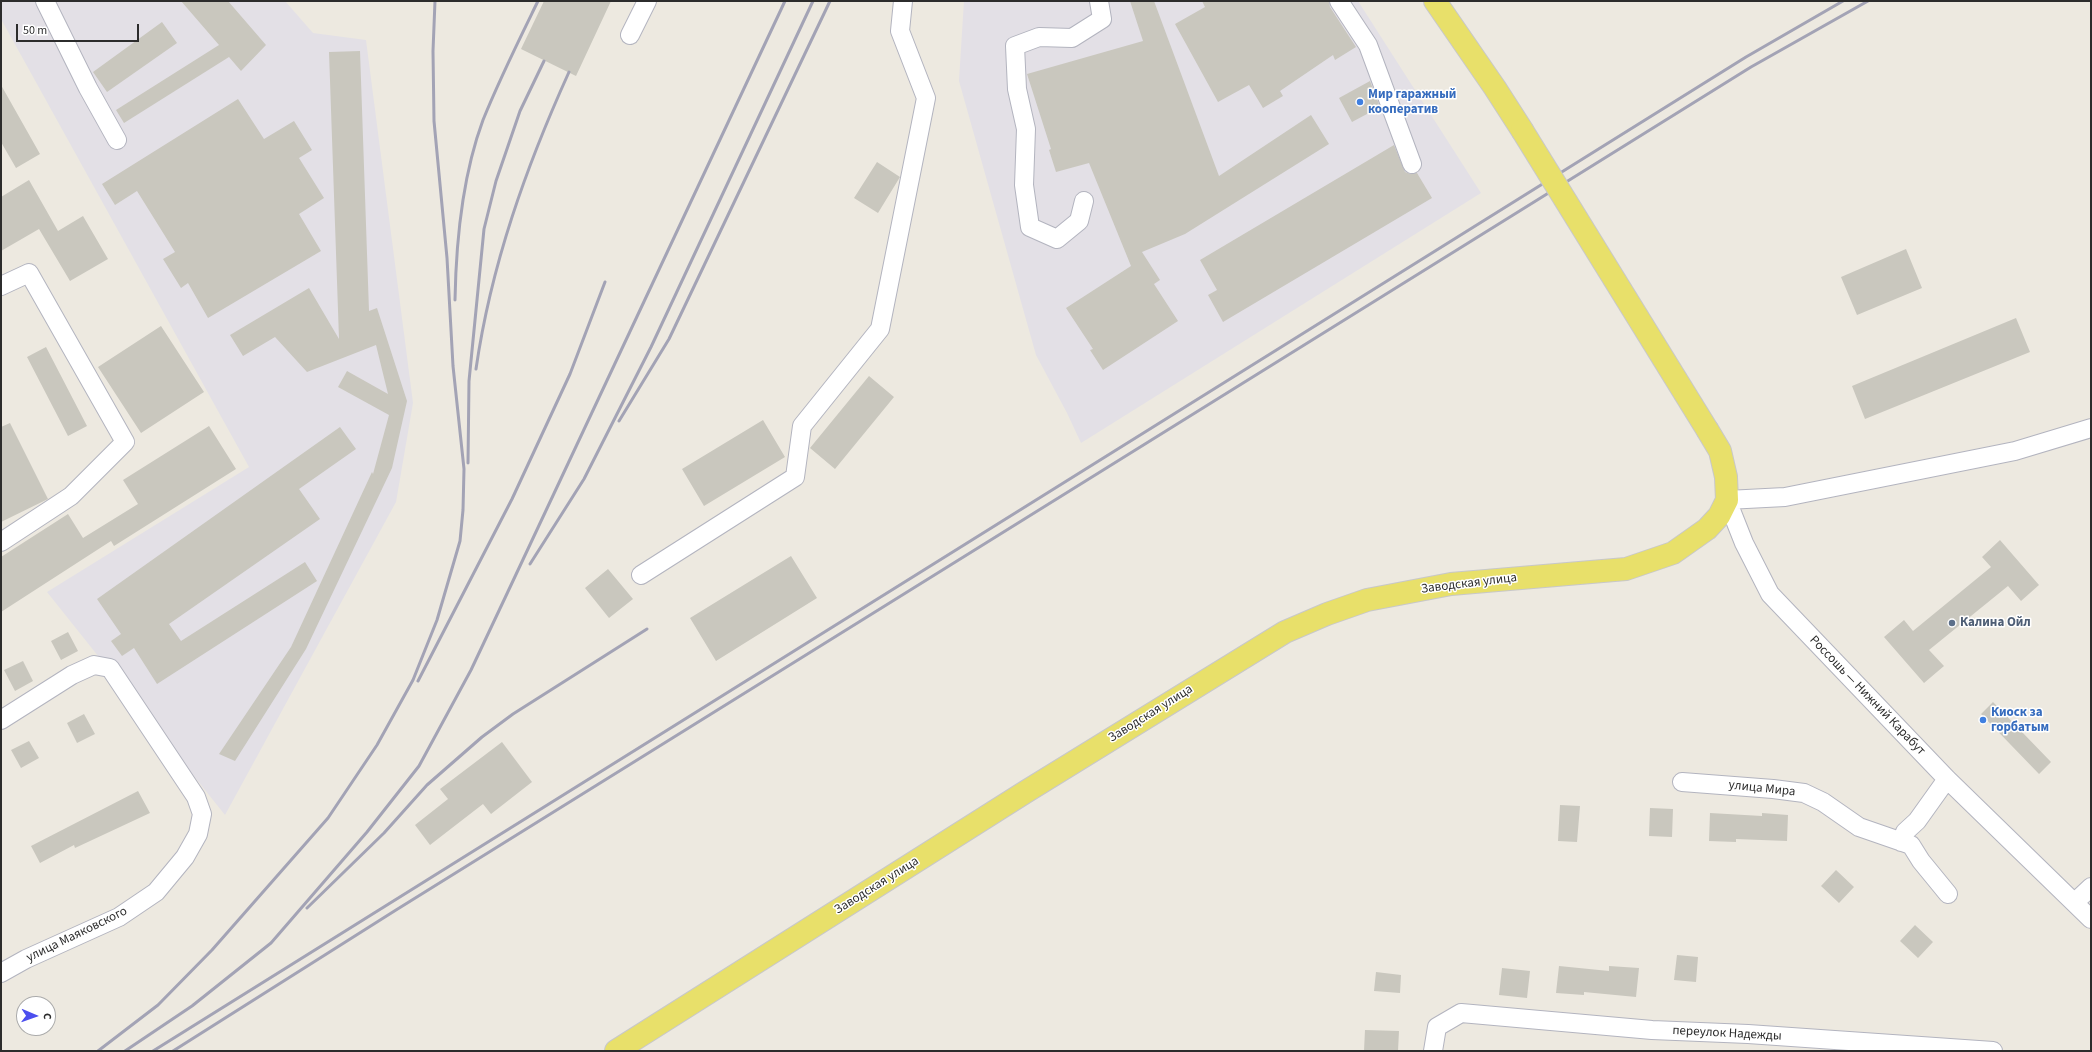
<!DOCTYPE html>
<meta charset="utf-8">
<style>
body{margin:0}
#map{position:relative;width:2092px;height:1052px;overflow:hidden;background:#ede9e0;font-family:"Source Sans 3",sans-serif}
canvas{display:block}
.frame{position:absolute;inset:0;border:2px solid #2c2c2c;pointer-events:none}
.north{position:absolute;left:16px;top:996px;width:40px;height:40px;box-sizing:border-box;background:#fff;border:1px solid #ababab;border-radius:50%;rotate:92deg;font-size:11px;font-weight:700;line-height:16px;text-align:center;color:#2c2c2c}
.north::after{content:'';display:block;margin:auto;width:14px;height:18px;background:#4c4fee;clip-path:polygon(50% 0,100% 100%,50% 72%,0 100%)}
.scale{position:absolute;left:16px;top:24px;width:123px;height:18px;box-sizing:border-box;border:2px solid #2c2c2c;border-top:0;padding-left:5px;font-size:12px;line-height:14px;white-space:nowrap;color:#2c2c2c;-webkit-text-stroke:3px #fff;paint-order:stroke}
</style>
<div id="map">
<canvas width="2092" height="1052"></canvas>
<div class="frame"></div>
<div class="north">С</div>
<div class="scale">50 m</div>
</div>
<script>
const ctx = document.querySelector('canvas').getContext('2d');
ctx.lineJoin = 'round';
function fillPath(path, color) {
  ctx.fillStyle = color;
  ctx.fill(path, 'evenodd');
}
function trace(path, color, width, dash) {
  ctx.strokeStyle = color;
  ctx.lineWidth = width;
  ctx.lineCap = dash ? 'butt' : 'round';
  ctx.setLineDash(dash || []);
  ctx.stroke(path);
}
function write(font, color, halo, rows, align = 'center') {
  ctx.font = font + ' "Source Sans 3",sans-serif';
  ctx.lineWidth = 3;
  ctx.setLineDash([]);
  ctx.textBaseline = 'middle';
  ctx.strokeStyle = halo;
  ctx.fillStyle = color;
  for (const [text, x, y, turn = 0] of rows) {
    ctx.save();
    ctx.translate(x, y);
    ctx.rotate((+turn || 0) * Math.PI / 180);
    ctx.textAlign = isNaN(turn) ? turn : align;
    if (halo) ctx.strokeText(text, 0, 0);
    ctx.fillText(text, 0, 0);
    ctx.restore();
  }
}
fillPath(new Path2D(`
 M1,1H285L313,33L366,40L413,403L396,502L225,815L47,592L249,467L1,19Z
 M964,1H1358L1481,193L1081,443L1067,413L1036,355L959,81Z`), '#e3e0e6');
fillPath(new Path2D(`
 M181,1H228L266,45L241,71L229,57L124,123L116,110L219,45Z
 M544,1H611L576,76L521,49Z
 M1130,1H1154L1219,176L1311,115L1329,144L1185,234L1142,252L1160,280L1154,284L1178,321L1103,370L1090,350L1093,349L1066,308L1131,266L1089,163L1056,172L1049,150L1051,149L1027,74L1143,41Z
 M1202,1H1329L1330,7L1356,47L1335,60L1333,55L1280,91L1283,96L1263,108L1249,85L1218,102L1175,24L1205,7Z
 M162,22L177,43L107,92L93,72Z
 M360,51L369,311L377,308L407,401L392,468L306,649L235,761L219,754L291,647L372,472L373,474L389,415L338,387L347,371L388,394L376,345L307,372L275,337L243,356L230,335L309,288L339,339L329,52Z
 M1370,81L1380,107L1352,122L1339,98Z
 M1,85L40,154L16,168L1,142Z
 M238,99L264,139L294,121L312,150L299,158L324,198L299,214L321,251L208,318L188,283L181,288L163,259L175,252L137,191L115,205L102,184Z
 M1394,145L1405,172L1411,174L1417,173L1432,198L1223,322L1208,295L1217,290L1200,260Z
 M877,162L900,177L878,213L854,198Z
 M29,180L58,231L83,216L108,259L70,281L39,229L1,251V197Z
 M1906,249L1922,288L1857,315L1841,277Z
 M2016,318L2030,352L1865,419L1852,386Z
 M161,326L204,392L141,433L98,367Z
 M46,347L87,426L68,436L27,357Z
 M869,376L894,397L835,469L810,448Z
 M763,420L785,457L704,506L682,469Z
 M10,423L48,499L1,522V427Z
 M209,426L236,469L114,546L111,541L1,612V557L68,514L83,538L138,504L123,480Z
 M340,427L356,449L299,489L320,519L169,624L181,641L305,562L317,581L157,684L134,648L122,656L111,641L121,634L97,599Z
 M2000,540L2039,585L2021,601L2008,586L1929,650L1944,666L1924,683L1884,637L1904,620L1913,631L1991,567L1982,557Z
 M791,556L817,598L716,661L690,618Z
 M608,569L633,599L609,618L585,588Z
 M68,632L78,651L61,660L51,641Z
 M23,661L33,681L15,691L4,670Z
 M1993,702L2051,762L2039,774L1981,714Z
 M84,714L95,734L77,743L67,723Z
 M29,741L39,758L21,768L11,750Z
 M502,742L532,782L491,814L483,804L430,845L415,825L448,799L440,789Z
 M138,791L150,813L75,848L74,845L40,863L31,846Z
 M1560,805L1580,806L1577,842L1558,841Z
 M1650,808L1673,809L1672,837L1649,836Z
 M1710,813L1762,816V813L1788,815L1787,841L1736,839V842L1709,841Z
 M1836,870L1854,887L1839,903L1821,886Z
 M1915,925L1933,942L1918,958L1900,941Z
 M1677,955L1698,957L1696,982L1674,980Z
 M1559,966L1609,971V966L1639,968L1636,997L1584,992V995L1556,993Z
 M1502,968L1530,971L1527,998L1499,995Z
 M1376,972L1401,975L1400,993L1374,991Z
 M1365,1030L1399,1031L1398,1051H1364Z`), '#c9c7be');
const minor = new Path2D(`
 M45,1L88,88L117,140
 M1339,1L1368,45L1412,164
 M630,35L647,1
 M1084,201L1079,221L1057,239L1030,227L1024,185L1026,129L1017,89L1015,46L1039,37L1072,38L1102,19L1099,1
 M1,286L29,273L125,442L71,496L1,542
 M2091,428L2015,451L1785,497L1727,500L1744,543L1770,594L1947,779L2091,919
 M641,575L795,477L802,426L880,329L926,98L900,31L903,1
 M1,720L72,675L94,665L110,668L196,797L202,814L198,834L185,857L156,892L119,917L26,959L1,973
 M1682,782L1773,789L1804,793L1823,802L1859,827L1911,845L1921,861L1948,894
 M1901,842L1905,832L1917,821L1947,779
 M2075,902L2091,887
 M1433,1051L1437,1027L1461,1013L1652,1030L1748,1034L1993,1051`);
const major = new Path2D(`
 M1435,1L1495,88L1522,130
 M616,1051L1027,791L1285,632L1327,614L1367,600L1451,584L1626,569L1673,553L1707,529L1719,516L1727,500L1726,477L1720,451L1708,431`);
trace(minor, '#b3b4bf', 20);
trace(major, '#c8c8c8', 24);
trace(minor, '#fff', 18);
trace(major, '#e8e06a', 22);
trace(new Path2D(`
 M455,300C456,243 463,174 483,120C499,80 519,40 538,1
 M476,369C491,265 526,167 569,72
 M619,421L669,339L830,1
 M468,463L469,381L484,229L496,181L520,111L544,61
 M530,564L584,479L651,347L813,1
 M418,681L512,499L570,374L605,282
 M307,908L384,833L427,785L482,737L513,714L647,629
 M98,1051L158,1005L212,950L328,818L377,745L413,680L437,620L460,541L463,510L464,469L453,366L447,258L434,121L433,51L435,1
 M125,1051L192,1006L271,943L367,832L419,766L471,670L504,600L785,1
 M153,1051L1746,57L1843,1
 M173,1051L396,910L1751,67L1868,1`), '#a3a3b5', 3);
const majorBridge = new Path2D(`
 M1522,130L1708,431`);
trace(majorBridge, '#c8c8c8', 24, []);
trace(majorBridge, '#e8e06a', 22);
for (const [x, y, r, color] of [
 [1360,102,4,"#3f7fe0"],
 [1952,623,4,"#5c6f8a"],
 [1983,720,4,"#3f7fe0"]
]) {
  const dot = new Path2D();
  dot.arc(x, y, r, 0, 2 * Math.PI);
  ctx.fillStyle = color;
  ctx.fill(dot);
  trace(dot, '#fff', 1.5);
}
write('bold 13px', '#366cbe', '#fff', [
 ["Мир гаражный",1368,95],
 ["кооператив",1368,110],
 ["Киоск за",1991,713],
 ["горбатым",1991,728]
], 'left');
write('13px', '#2c2c2c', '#fff', [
 ["Заводская улица",1469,584,-7],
 ["Россошь — Нижний Карабут",1867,696,46],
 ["Заводская улица",1151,714,-32],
 ["улица Мира",1762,789,6],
 ["Заводская улица",877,886,-32],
 ["улица Маяковского",77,935,-26],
 ["переулок Надежды",1727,1034,3]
]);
write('bold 13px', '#4e5e75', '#fff', [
 ["Калина Ойл",1960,623]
], 'left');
</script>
